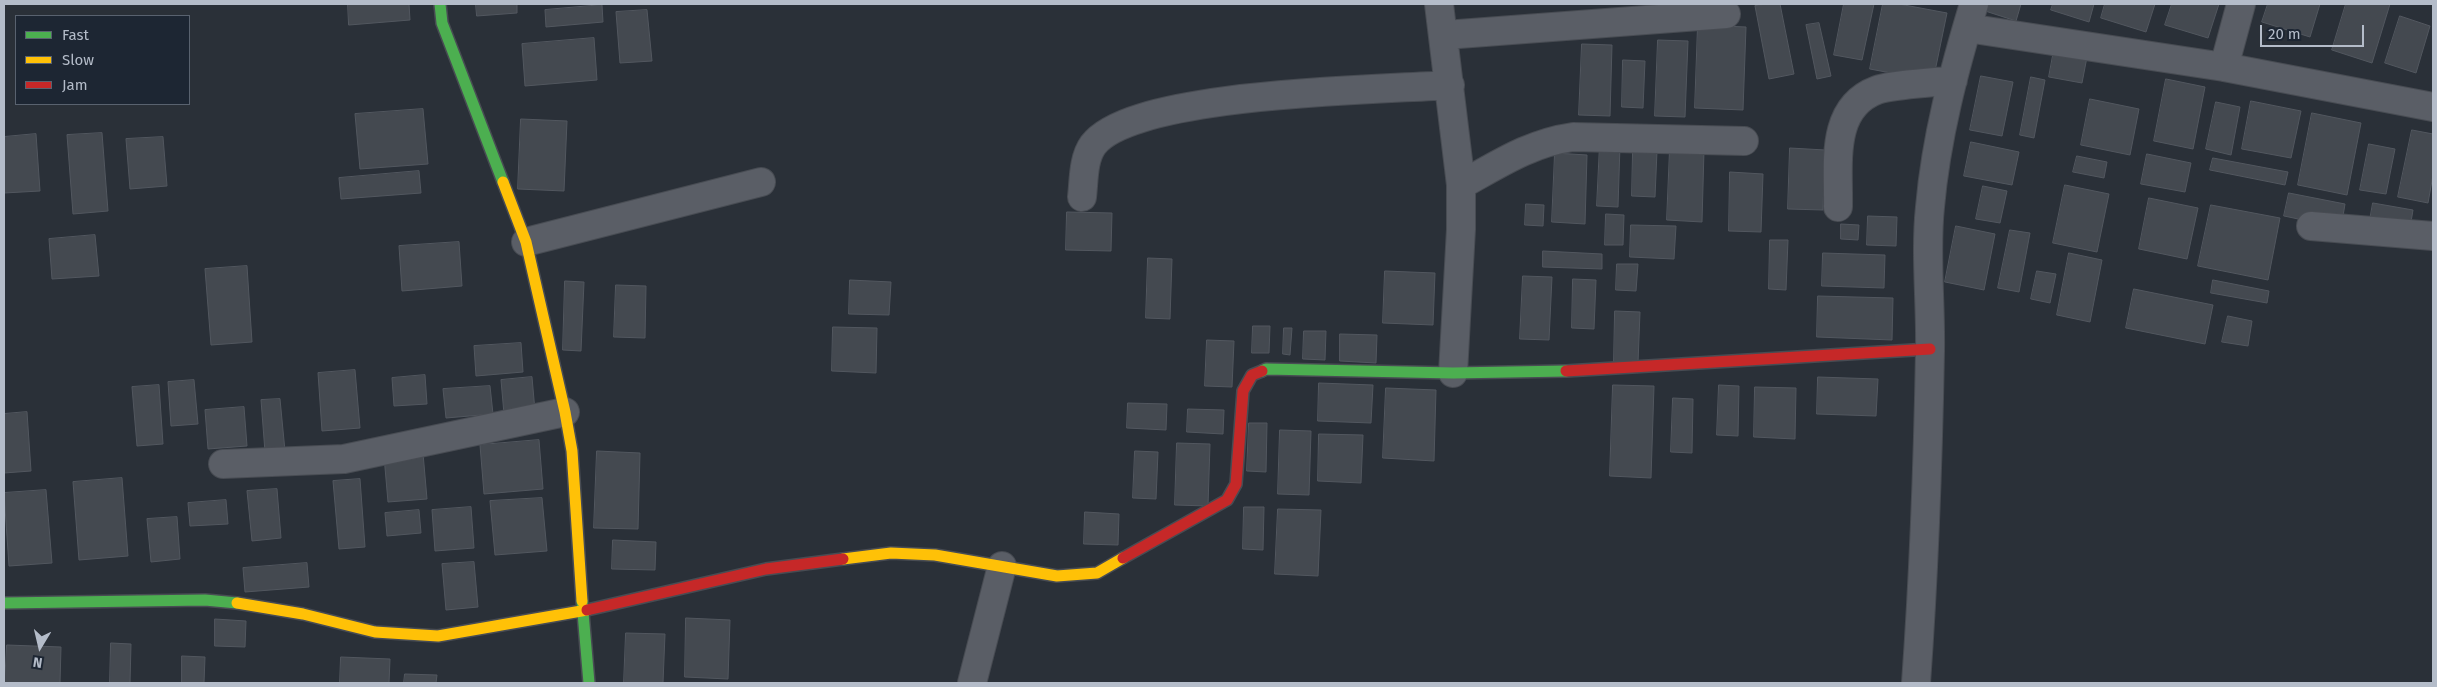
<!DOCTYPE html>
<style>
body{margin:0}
#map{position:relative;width:2437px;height:687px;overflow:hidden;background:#2a3038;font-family:"Fira Sans",sans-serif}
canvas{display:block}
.frame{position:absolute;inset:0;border:5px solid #b4bcc9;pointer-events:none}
.legend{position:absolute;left:15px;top:15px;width:175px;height:90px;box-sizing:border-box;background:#1d2633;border:1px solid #59626f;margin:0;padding:6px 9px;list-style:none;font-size:15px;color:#b4bcc9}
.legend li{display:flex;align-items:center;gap:10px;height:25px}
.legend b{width:25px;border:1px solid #59626f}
.north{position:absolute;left:15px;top:622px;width:50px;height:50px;-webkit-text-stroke:4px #1d2633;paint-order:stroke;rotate:189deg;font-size:14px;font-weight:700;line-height:20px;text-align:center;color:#b4bcc9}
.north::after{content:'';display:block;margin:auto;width:18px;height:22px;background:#b4bcc9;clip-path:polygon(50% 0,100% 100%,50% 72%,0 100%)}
.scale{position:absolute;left:2260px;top:25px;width:104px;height:22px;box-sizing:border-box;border:2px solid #b4bcc9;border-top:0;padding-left:6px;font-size:15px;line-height:18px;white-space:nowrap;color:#b4bcc9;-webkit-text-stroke:4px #1d2633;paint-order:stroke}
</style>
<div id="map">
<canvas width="2437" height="687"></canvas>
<div class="frame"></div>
<ul class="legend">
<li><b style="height:6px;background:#4caf50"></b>Fast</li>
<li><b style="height:6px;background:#ffc107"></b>Slow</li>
<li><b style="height:6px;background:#c62828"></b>Jam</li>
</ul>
<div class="north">N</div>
<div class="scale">20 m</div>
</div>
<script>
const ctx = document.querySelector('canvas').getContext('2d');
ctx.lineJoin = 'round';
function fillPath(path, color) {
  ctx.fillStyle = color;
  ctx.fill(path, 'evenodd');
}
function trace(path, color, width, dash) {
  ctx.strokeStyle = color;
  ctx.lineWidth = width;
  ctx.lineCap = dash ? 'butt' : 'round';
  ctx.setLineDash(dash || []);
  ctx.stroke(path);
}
const building = new Path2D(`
 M348,4H409L410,20L349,25Z
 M476,4H517V13L477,16Z
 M1767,4H1780L1794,74L1769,79L1755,6Z
 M1844,4H1874L1862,60L1834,55Z
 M1883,4H1899L1947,13L1933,81L1870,69Z
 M1977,4H2021L2016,21L1976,8Z
 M2053,4H2094L2089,22L2051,10Z
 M2105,4H2155L2146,32L2101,18Z
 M2172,4H2219L2208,38L2165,25Z
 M2268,4H2320L2310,37L2262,22Z
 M2346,4H2390L2372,63L2332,50Z
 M602,5L603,22L546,27L545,10Z
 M647,10L652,61L620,63L616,12Z
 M2400,16L2430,26L2416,73L2385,63Z
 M1819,23L1831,76L1817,79L1806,25Z
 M1698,25L1746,27L1743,110L1695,108Z
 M594,38L597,80L525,86L522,44Z
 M1658,40L1688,41L1685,117L1655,116Z
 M1582,44L1612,45L1610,116L1579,115Z
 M2054,50L2087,57L2082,83L2049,77Z
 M1623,60L1645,61L1643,108L1622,107Z
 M1981,76L2013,82L2002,136L1970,130Z
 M2031,77L2045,80L2034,138L2020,135Z
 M2166,79L2205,87L2193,149L2154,141Z
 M2090,99L2139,109L2130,155L2081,145Z
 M2251,101L2301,111L2291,158L2242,149Z
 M2216,102L2240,107L2231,155L2206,149Z
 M423,109L428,164L360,169L355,114Z
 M2312,113L2361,123L2347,195L2298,185Z
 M521,119L567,121L564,191L518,189Z
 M2412,130L2433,134V175L2428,203L2398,197Z
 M102,133L108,211L73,214L67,135Z
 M36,134L40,191L4,193V137Z
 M163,137L167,186L130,189L126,139Z
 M1971,142L2019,152L2012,185L1964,176Z
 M1600,144L1620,145L1618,207L1597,206Z
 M2369,144L2395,149L2386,194L2360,190Z
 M1790,148L1825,150L1823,210L1788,209Z
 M1670,149L1704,150L1702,222L1667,220Z
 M1633,150L1657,151L1655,197L1632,196Z
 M1555,153L1587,155L1585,224L1552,222Z
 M2147,154L2191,163L2185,192L2141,184Z
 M2077,156L2107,162L2104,178L2073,172Z
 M2213,158L2288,172L2285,185L2210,170Z
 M419,171L421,193L341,199L339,178Z
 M1730,172L1763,174L1761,232L1729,231Z
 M2065,185L2109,194L2097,252L2053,243Z
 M1983,186L2007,191L2000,223L1976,219Z
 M2289,193L2345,204L2341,228L2284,216Z
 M2149,198L2198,208L2187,259L2139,249Z
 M2373,203L2413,210L2410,228L2370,220Z
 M1526,204L1544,205L1543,226L1525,225Z
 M2211,205L2280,218L2268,280L2198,266Z
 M1067,212L1112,213L1111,251L1066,250Z
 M1606,214L1624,215L1623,245H1605Z
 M1868,216L1897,217L1896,246L1867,245Z
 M1841,224L1859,225L1858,240L1841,239Z
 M1631,225L1676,226L1674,259L1630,257Z
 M1956,226L1995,234L1984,290L1945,282Z
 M2010,230L2030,233L2019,292L1998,288Z
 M95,235L99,276L52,279L49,239Z
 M1770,240H1788L1786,290L1769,289Z
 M459,242L462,286L402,291L399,246Z
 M1543,251L1602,254V269L1543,267Z
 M1823,253L1885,255L1884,288L1822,286Z
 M2069,253L2102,260L2090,322L2057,315Z
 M1148,258L1172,259L1170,319L1146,318Z
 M1617,264H1638L1636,291L1616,290Z
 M247,266L252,342L211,345L205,269Z
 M1385,271L1435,273L1433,325L1383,323Z
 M2037,271L2056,274L2050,303L2031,299Z
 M1523,276L1552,277L1549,340L1520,339Z
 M1573,279L1596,280L1594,329L1572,328Z
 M850,280L891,282L889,315L849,314Z
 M2213,280L2269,291L2267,303L2211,293Z
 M565,281L584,282L581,351L563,350Z
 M616,285L646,286L645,338L614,337Z
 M2134,289L2213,305L2205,344L2126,328Z
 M1818,296L1893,298L1892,340L1817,337Z
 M1615,311L1640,312L1638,363L1614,362Z
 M2228,316L2252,321L2248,346L2222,342Z
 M1253,326H1270L1269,353H1252Z
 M833,327L877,328L876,373L832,371Z
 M1284,328H1292L1290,355L1283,354Z
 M1304,331H1326L1325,360L1303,359Z
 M1340,334L1377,335L1376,363L1340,361Z
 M1207,340L1234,341L1232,387L1205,386Z
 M521,343L523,372L476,376L474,346Z
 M355,370L360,428L322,431L318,373Z
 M425,375L427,404L394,406L392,378Z
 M532,377L535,411L504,414L501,380Z
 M1818,377L1878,379L1876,416L1817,414Z
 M194,380L198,424L171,426L168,382Z
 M1319,383L1373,385L1371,423L1318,421Z
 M159,385L163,444L137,446L132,387Z
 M1613,385L1654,386L1651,478L1610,476Z
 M1719,385L1739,386L1738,436L1717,435Z
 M490,386L493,414L446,418L443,389Z
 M1755,387L1796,388L1795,439L1754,437Z
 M1386,388L1436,390L1434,461L1383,458Z
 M1673,398L1693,399L1692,453L1671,452Z
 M280,399L285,451L265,452L261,400Z
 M1128,403L1167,404L1166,430L1127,428Z
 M244,407L247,446L208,449L205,410Z
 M1188,409L1224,410L1223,434L1187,432Z
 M27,412L31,471L4,473V414Z
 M1249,423H1267L1266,472L1247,471Z
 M1280,430L1311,431L1309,495L1278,494Z
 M1319,434L1363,435L1361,483L1318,481Z
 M539,440L543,489L484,494L480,445Z
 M1177,443L1210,444L1208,506L1175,505Z
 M597,451L640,453L638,529L594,528Z
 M1135,451L1158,452L1156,499L1133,498Z
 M423,453L427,499L388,502L384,456Z
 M122,478L128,556L79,560L73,482Z
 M360,479L365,547L339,549L333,481Z
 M277,489L281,538L252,541L247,491Z
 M46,490L52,563L9,566L4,493Z
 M542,498L547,551L495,555L490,501Z
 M226,500L228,524L190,526L188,503Z
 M471,507L474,548L435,551L432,510Z
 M1244,507H1264L1263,550L1243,549Z
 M1278,509L1321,510L1318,576L1275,574Z
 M419,510L421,533L387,536L385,513Z
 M1085,512L1119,514L1118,545L1084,544Z
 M177,517L180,559L151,562L147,519Z
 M613,540L656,542L655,570L612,569Z
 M474,562L478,607L446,610L442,564Z
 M307,563L309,587L245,592L243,568Z
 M686,618L730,620L728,679L685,677Z
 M215,619L246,621L245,647L215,646Z
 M626,633L665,634L663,683H624Z
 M111,643L131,644L130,683H110Z
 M7,645L61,647L60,683H5Z
 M182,656L205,657L204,683H182Z
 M341,657L390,659L389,683H340Z
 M405,674L437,675L436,683H404Z`);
fillPath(building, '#444950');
trace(building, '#52575f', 1);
const street = new Path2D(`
 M1439,4L1461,185V229L1453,373
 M1967,28L2224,67L2433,107
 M1445,35L1726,14
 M2224,67L2241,4
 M1461,185C1499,164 1530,143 1573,137L1744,141
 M1082,197C1084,180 1083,159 1093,145C1132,92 1381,90 1450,85
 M1838,207C1839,165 1829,108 1877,90C1893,84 1934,83 1953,80
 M2311,226L2433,236
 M526,242L761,182
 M223,464L344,459L565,412
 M972,683L1002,566
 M1916,683C1924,573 1928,462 1930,351C1931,304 1925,253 1930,207C1936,138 1954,70 1974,4`);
const fast = new Path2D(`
 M440,4L442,23L503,182
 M1262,371L1266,369L1453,373L1566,371
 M582,601L589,683
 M4,603L205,600L237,603`);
const slow = new Path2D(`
 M503,182L526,242L565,412L572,451L582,601
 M843,559L891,553L935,555L1057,576L1097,573L1123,558
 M237,603L303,614L375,632L438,636L587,610`);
const jam = new Path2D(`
 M1566,371L1930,349
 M1123,558L1227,500L1236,484L1243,391L1252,375L1262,371
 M587,610L766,569L843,559`);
trace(street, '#484c53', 30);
trace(fast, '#484c53', 14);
trace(slow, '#484c53', 14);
trace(jam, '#484c53', 14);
trace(street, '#5a5e66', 28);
trace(fast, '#4caf50', 11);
trace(slow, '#ffc107', 11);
trace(jam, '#c62828', 11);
</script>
